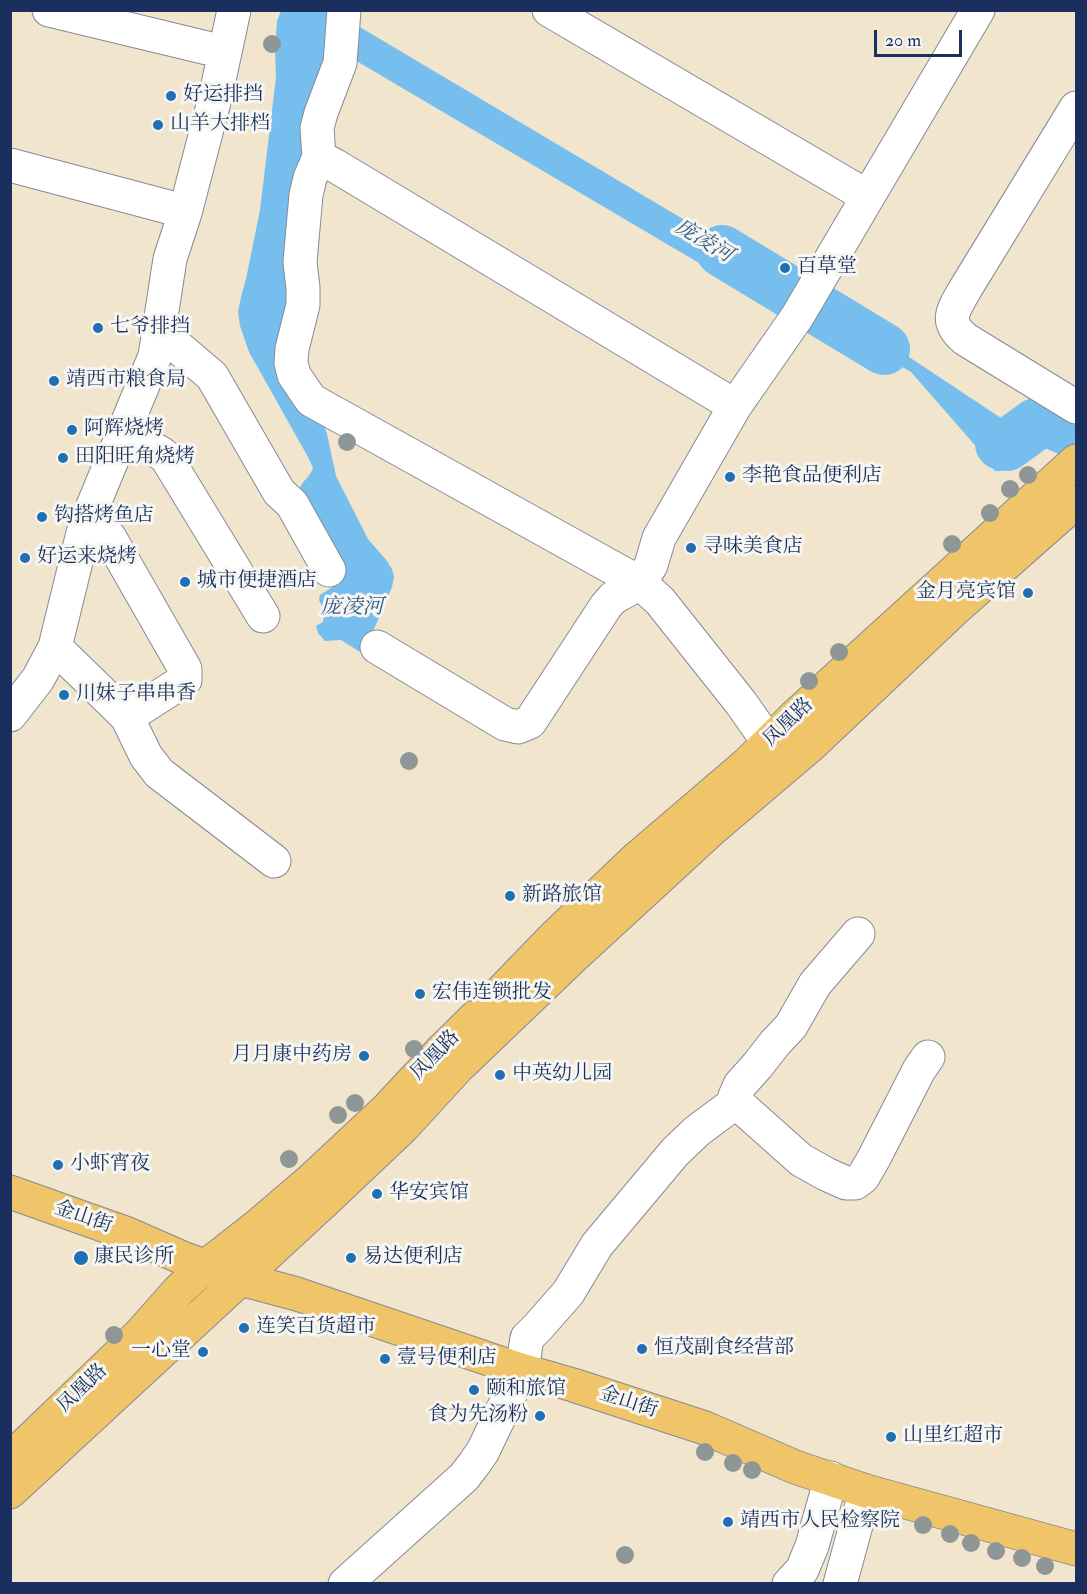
<!DOCTYPE html>
<meta charset="utf-8">
<style>
body{margin:0}
#map{position:relative;width:1087px;height:1594px;overflow:hidden;background:#f1e5cd;font-family:"IM FELL Double Pica",serif}
canvas{display:block}
.frame{position:absolute;inset:0;border:12px solid #1b2f5e;pointer-events:none}
.scale{position:absolute;left:874px;top:30px;width:88px;height:27px;box-sizing:border-box;border:3px solid #1b2f5e;border-top:0;padding-left:8px;font-size:18px;line-height:21px;white-space:nowrap;color:#1b2f5e;-webkit-text-stroke:4px #f6f6f2;paint-order:stroke}
</style>
<div id="map">
<canvas width="1087" height="1594"></canvas>
<div class="frame"></div>
<div class="scale">20 m</div>
</div>
<script>
const ctx = document.querySelector('canvas').getContext('2d');
ctx.lineJoin = 'round';
function fillPath(path, color) {
  ctx.fillStyle = color;
  ctx.fill(path, 'evenodd');
}
function trace(path, color, width, dash) {
  ctx.strokeStyle = color;
  ctx.lineWidth = width;
  ctx.lineCap = dash ? 'butt' : 'round';
  ctx.setLineDash(dash || []);
  ctx.stroke(path);
}
function write(font, color, halo, rows, align = 'center') {
  ctx.font = font + ' "IM FELL Double Pica","Noto Serif SC",serif';
  ctx.lineWidth = 6;
  ctx.setLineDash([]);
  ctx.textBaseline = 'middle';
  ctx.strokeStyle = halo;
  ctx.fillStyle = color;
  for (const [text, x, y, turn = 0] of rows) {
    ctx.save();
    ctx.translate(x, y);
    ctx.rotate((+turn || 0) * Math.PI / 180);
    ctx.textAlign = isNaN(turn) ? turn : align;
    if (halo) ctx.strokeText(text, 0, 0);
    ctx.fillText(text, 0, 0);
    ctx.restore();
  }
}
fillPath(new Path2D(`
 M281,11H334L286,310L327,434L336,476L368,539L387,561L392,569L394,577L392,587L374,629L365,655L341,640L325,641L318,633L316,626L323,622L324,610L319,600L320,595L336,585L299,490C302,480 309,479 313,468L308,457L249,352L240,326L238,312L241,297L246,279L260,210L276,77L275,47L277,21Z
 M348,20L789,282L772,306L348,56Z
 M827,306L906,355L1010,424H1016L1020,421L1039,395L1076,416L1031,457L1000,471H995L980,451L911,372L817,318Z`), '#76beee');
trace(new Path2D(`
 M722,251L884,349
 M1001,444L1007,445L1036,424L1048,421L1076,433`), '#76beee', 52);
const minor = new Path2D(`
 M49,10L207,48
 M344,10L340,63L321,113L317,128L319,157L310,178L306,195L300,262L303,288V305L292,349L291,363L294,375L311,400L640,583L660,601L741,703L769,743
 M549,10L853,188L867,197
 M1076,108L964,291C953,311 944,321 965,339L1076,407
 M319,157L334,165L735,406
 M10,165L168,207
 M160,326L172,342L212,376L279,492L292,504L329,570
 M121,439C138,442 152,446 166,457L263,616
 M90,513L110,538L185,669V680L127,717
 M55,647L127,717L146,756L159,773L274,861
 M377,647L505,724L518,727L530,722L606,606L613,598L640,583L651,565L659,538L735,406L797,317L978,10
 M10,715L38,679L55,647L83,533L90,513L155,356L170,259L185,213L216,94L234,10
 M736,1102L801,1160L826,1174L846,1183H855L863,1177L874,1158L919,1070L928,1057
 M524,1357L527,1338L538,1327L568,1293L597,1245L675,1152L697,1131L736,1102L735,1096L740,1085L757,1066L775,1043L791,1026L815,984L858,934
 M345,1584L464,1477L474,1464L483,1451L513,1388L518,1369
 M789,1584L802,1570L812,1546L831,1478
 M840,1584L858,1518L866,1491`);
const major = new Path2D(`
 M10,1192L128,1234L185,1259L241,1279L297,1294L518,1369L573,1385L705,1428L795,1467L866,1491L1076,1549
 M10,1459L140,1334L179,1290L206,1266L256,1227L311,1180L387,1109L442,1050L496,997L554,937L637,858L748,763L794,717L1076,461
 M10,1492L326,1200L403,1127L458,1067L573,957L710,831L810,746L954,610L1076,502`);
trace(minor, '#868a96', 35);
trace(major, '#868a96', 35);
trace(minor, '#fff', 33);
trace(major, '#f0c469', 33);
ctx.fillStyle = '#8e9795';
for (const [x, y] of [
 [272,44],
 [347,442],
 [1028,475],
 [1010,489],
 [990,513],
 [952,544],
 [839,652],
 [809,681],
 [409,761],
 [472,993],
 [414,1049],
 [355,1103],
 [338,1115],
 [289,1159],
 [114,1335],
 [705,1452],
 [733,1463],
 [752,1470],
 [923,1525],
 [950,1534],
 [971,1543],
 [996,1551],
 [625,1555],
 [1022,1558],
 [1045,1566]
]) {
  ctx.beginPath();
  ctx.arc(x, y, 9, 0, 2 * Math.PI);
  ctx.fill();
}
for (const [x, y, r, color] of [
 [171,96,6,"#1f6fb2"],
 [158,125,6,"#1f6fb2"],
 [785,268,6,"#1f6fb2"],
 [98,328,6,"#1f6fb2"],
 [54,381,6,"#1f6fb2"],
 [72,430,6,"#1f6fb2"],
 [63,458,6,"#1f6fb2"],
 [730,477,6,"#1f6fb2"],
 [42,517,6,"#1f6fb2"],
 [691,548,6,"#1f6fb2"],
 [25,558,6,"#1f6fb2"],
 [185,582,6,"#1f6fb2"],
 [1028,593,6,"#1f6fb2"],
 [64,695,6,"#1f6fb2"],
 [510,896,6,"#1f6fb2"],
 [420,994,6,"#1f6fb2"],
 [364,1056,6,"#1f6fb2"],
 [500,1075,6,"#1f6fb2"],
 [58,1165,6,"#1f6fb2"],
 [377,1194,6,"#1f6fb2"],
 [81,1258,8,"#1f6fb2"],
 [351,1258,6,"#1f6fb2"],
 [244,1328,6,"#1f6fb2"],
 [642,1349,6,"#1f6fb2"],
 [203,1352,6,"#1f6fb2"],
 [385,1359,6,"#1f6fb2"],
 [474,1390,6,"#1f6fb2"],
 [540,1416,6,"#1f6fb2"],
 [891,1437,6,"#1f6fb2"],
 [728,1522,6,"#1f6fb2"]
]) {
  const dot = new Path2D();
  dot.arc(x, y, r, 0, 2 * Math.PI);
  ctx.fillStyle = color;
  ctx.fill(dot);
  trace(dot, '#f6f6f2', 2);
}
write('20px', '#1b2f5e', '#f6f6f2', [
 ["好运排挡",183,96],
 ["山羊大排档",170,125],
 ["百草堂",797,268],
 ["七爷排挡",110,328],
 ["靖西市粮食局",66,381],
 ["阿辉烧烤",84,430],
 ["田阳旺角烧烤",75,458],
 ["李艳食品便利店",742,477],
 ["钩搭烤鱼店",54,517],
 ["寻味美食店",703,548],
 ["好运来烧烤",37,558],
 ["城市便捷酒店",197,582],
 ["金月亮宾馆",1016,593,"right"],
 ["川妹子串串香",76,695],
 ["新路旅馆",522,896],
 ["宏伟连锁批发",432,994],
 ["月月康中药房",352,1056,"right"],
 ["中英幼儿园",512,1075],
 ["小虾宵夜",70,1165],
 ["华安宾馆",389,1194],
 ["康民诊所",94,1258],
 ["易达便利店",363,1258],
 ["连笑百货超市",256,1328],
 ["恒茂副食经营部",654,1349],
 ["一心堂",191,1352,"right"],
 ["壹号便利店",397,1359],
 ["颐和旅馆",486,1390],
 ["食为先汤粉",528,1416,"right"],
 ["山里红超市",903,1437],
 ["靖西市人民检察院",740,1522]
], 'left');
write('20px', '#1b2f5e', '#f6f6f2', [
 ["凤凰路",789,723,-44],
 ["凤凰路",436,1056,-46],
 ["金山街",83,1218,19],
 ["凤凰路",83,1389,-44],
 ["金山街",628,1403,18]
]);
write('italic 21px', '#365a89', '#f6f6f2', [
 ["庞凌河",703,242,31],
 ["庞凌河",352,608]
]);
</script>
